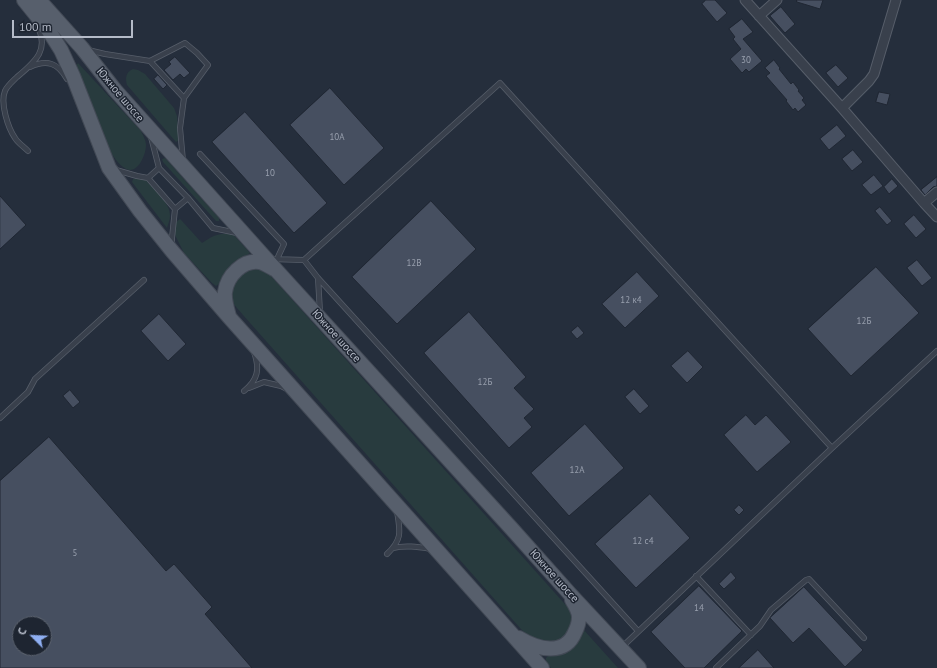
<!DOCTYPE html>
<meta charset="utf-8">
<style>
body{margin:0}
#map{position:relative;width:937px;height:668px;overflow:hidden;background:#252e3c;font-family:"PT Sans",sans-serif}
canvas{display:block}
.north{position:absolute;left:12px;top:616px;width:40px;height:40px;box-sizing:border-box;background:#1e2531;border:1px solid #5a616d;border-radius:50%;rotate:294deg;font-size:11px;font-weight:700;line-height:16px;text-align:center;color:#b5bbc8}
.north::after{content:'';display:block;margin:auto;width:14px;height:18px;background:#8faff2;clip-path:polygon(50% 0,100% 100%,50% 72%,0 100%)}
.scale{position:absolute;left:12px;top:20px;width:121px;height:18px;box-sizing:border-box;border:2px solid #b5bbc8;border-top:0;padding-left:5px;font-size:12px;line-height:14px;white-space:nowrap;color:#b5bbc8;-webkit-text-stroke:3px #1e2531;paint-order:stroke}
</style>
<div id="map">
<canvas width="937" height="668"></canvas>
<div class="north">С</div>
<div class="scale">100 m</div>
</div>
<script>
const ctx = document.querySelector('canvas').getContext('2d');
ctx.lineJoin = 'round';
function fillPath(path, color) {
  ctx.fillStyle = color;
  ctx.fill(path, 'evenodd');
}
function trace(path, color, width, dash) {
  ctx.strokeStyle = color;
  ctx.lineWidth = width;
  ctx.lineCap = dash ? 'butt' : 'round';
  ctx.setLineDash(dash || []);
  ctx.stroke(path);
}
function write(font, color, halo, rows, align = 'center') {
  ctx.font = font + ' "PT Sans",sans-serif';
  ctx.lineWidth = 3;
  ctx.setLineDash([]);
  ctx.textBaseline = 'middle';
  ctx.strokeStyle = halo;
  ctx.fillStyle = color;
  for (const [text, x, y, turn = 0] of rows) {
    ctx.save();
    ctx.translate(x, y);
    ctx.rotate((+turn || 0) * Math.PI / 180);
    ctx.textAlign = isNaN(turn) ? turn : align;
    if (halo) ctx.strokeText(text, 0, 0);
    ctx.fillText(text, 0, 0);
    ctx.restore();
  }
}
fillPath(new Path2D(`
 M78,63L141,131C143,136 146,140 146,145C146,156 136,178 123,167C109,156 101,131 95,114C88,98 82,82 76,66Z
 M133,69L138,70L145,74L174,108L177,116L179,140L176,142L127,85C125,78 126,72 133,69Z
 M165,158L219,218V221H216L163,162L162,159Z
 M140,178L145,179C153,189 171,203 170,216C170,220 168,224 167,228L132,182L133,179Z
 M180,219L182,221L202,243C214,235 218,233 233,234L250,253C244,258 237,258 231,265C224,271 224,281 216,286L212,283L184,253L174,233V228L176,222Z
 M262,266L572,612L573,620V626L562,640L551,645L528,637L243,315L231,301L229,286L236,272Z
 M583,629L618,668H551L546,662V658L549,655L561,653Z`), '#283b3e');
const building = new Path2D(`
 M706,0H715L727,13L717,22L702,4Z
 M797,0H823L820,9L797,2Z
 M781,7L795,24L785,33L770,16Z
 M742,19L753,32L743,39L762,61L749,72L746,69L742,73L730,59L741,49L733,39L735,37L729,29Z
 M175,57L190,73L184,78L180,74L173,80L164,70L171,64L169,62Z
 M774,60L780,68L779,69L791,84L793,82L799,90L798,91L804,98L802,100L806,105L798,112L795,108L793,110L786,101L787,100L766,76L770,73L765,68Z
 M836,65L848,78L838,87L826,73Z
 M158,75L167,85L163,89L154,79Z
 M330,88L384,148L344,185L290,125Z
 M879,92L890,94L887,105L876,102Z
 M245,112L327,203L294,233L212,142Z
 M837,125L846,136L829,150L820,139Z
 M853,150L863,162L852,171L842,159Z
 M874,175L883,186L871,195L862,185Z
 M937,177V186L933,187L925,195L921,190Z
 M892,179L898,186L889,194L884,187Z
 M0,196L26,225L0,249Z
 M431,201L476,249L397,324L352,277Z
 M880,207L892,221L887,225L875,211Z
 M914,215L926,229L916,238L904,224Z
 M917,260L932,278L922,286L907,268Z
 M876,267L919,313L851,376L808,329Z
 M637,272L659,296L625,328L602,304Z
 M469,312L526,377L514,388L534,409L524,418L532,427L509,448L424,353Z
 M159,314L186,344L168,361L141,331Z
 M578,326L584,333L577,339L571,332Z
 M688,351L703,367L687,383L671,366Z
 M634,389L649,406L640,414L625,397Z
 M70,390L80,402L73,408L63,396Z
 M746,415L755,425L766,415L791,442L757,472L724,435Z
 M585,424L624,468L569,516L531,473Z
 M49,437L166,571L174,564L212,607L205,614L252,668H0V481ZM20,624H44V648H20Z
 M650,494L690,538L636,588L595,544Z
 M739,505L744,510L739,515L734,510Z
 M731,572L736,578L724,589L719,584Z
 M699,586L742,631L704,668H685L651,632Z
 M804,587L863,650L845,667L809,628L793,643L770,618Z
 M758,650L774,668H739Z`);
fillPath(building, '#464f60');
trace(building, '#202733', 1);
const service = new Path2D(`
 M88,50L105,54L150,61L184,98L180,128L183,161
 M150,61L185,43L197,53L208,65L184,98
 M30,67C47,59 58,63 67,79
 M151,137L159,168L188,198L213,228L237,233
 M28,151C24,147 18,143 15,138C8,128 0,103 5,91C7,86 13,81 17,77C35,62 51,49 36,24
 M200,154L284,244L277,259
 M116,170L137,176L148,178L175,209
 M148,178L159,168
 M172,244V238L175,209L188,198
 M271,259L304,260L500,83L832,448
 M304,260L318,278L638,631
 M318,278L320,312
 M249,388L264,382L281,386L287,389
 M244,391C258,380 260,369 254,352
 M0,418L28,392L35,379L144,280
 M393,548C406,545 418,547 431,549
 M387,554C403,539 400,531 397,511
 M696,576L751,635
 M622,647L832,448L937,351
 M716,668L760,626L771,610L806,580L809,579L864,638`);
const minor = new Path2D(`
 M745,0L842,108L924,203L937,217
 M759,16L777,0
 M842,108L869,81L874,74L896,0
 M924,203L937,192`);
const primary = new Path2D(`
 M24,0L49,31L61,50L73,76L109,168L140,211L172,251L229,317L542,668
 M39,0L82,48L115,90L277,271L512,529L570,594L639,668
 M229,316C227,309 224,299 225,292C227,276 243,259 260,262C264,263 270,267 274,269
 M519,638C537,649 565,657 575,632C577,628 579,622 579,617C579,612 575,605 572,600`);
trace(service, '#575e6a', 6);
trace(minor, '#575e6a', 11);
trace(primary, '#424955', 16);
trace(service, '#39404c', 4.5);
trace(minor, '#39404c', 9);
trace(primary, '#575f6c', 14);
write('9px', '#99a0ae', null, [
 ["30",746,60],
 ["10А",337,137],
 ["10",270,173],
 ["12В",414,263],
 ["12 к4",631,300],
 ["12Б",864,321],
 ["12Б",485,382],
 ["12А",577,470],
 ["12 с4",643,541],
 ["5",75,553],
 ["14",699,608]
]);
write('11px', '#b5bbc8', '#1e2531', [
 ["Южное шоссе",120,95,50],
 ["Южное шоссе",336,336,48],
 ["Южное шоссе",554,576,48]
]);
</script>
